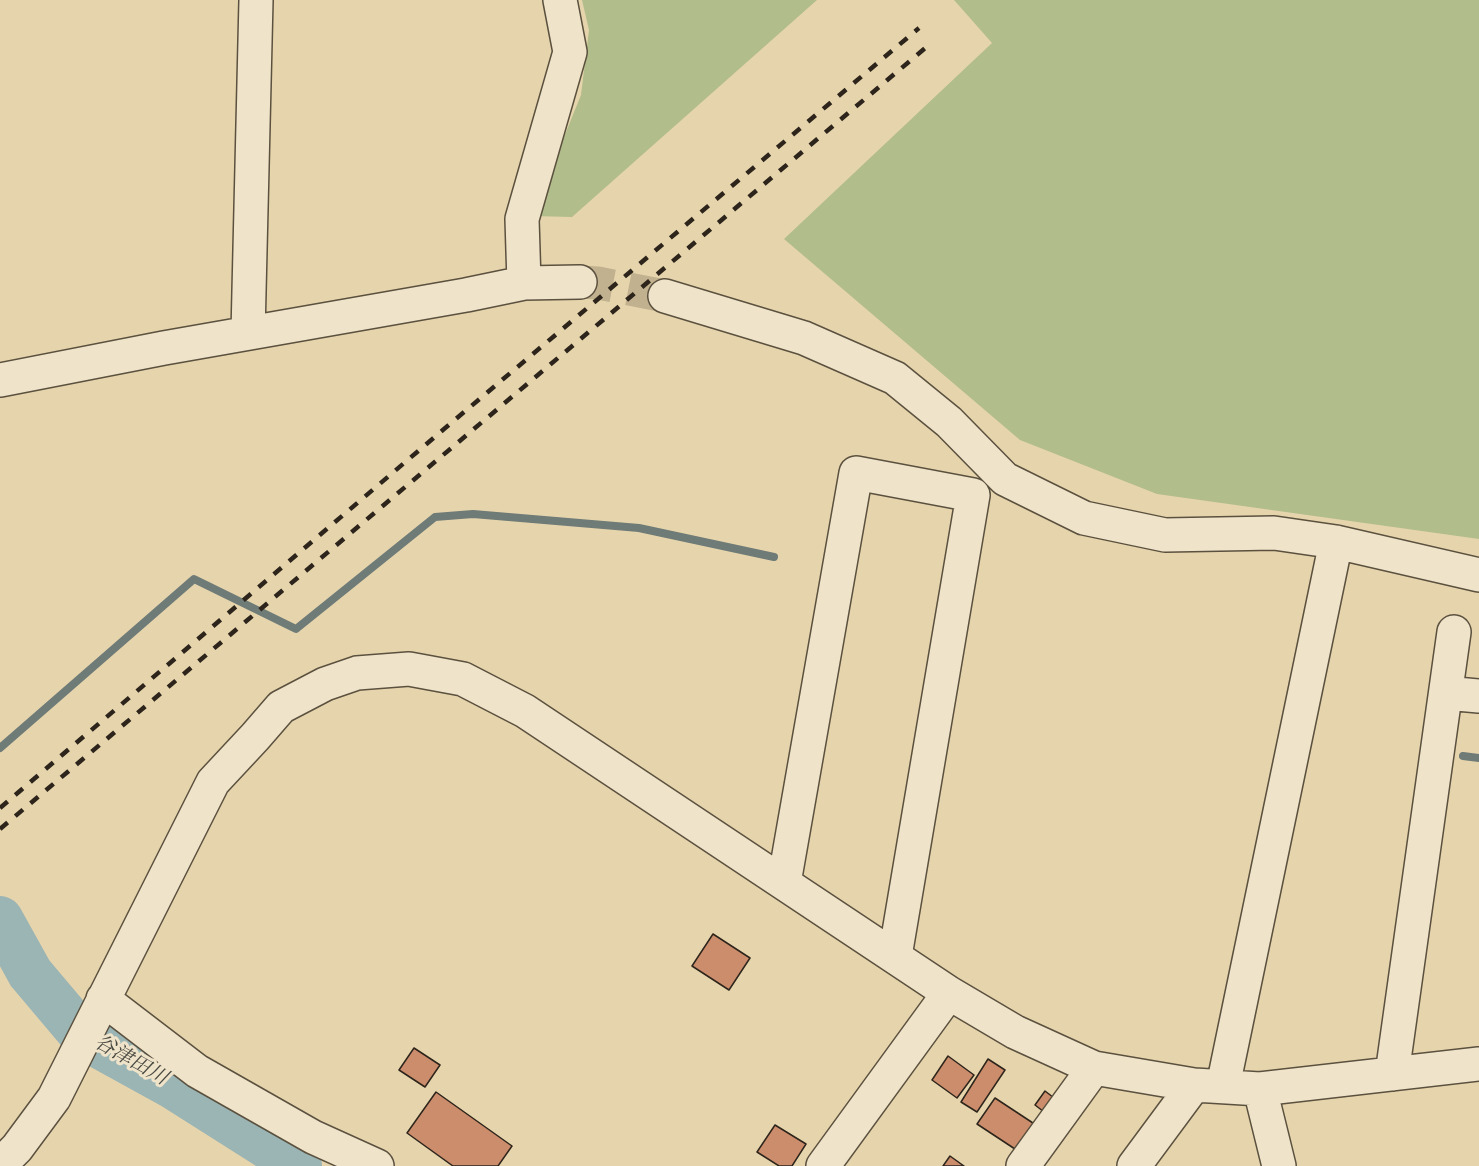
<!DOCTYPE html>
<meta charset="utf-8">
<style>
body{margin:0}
canvas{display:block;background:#e6d4ac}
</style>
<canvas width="1479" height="1166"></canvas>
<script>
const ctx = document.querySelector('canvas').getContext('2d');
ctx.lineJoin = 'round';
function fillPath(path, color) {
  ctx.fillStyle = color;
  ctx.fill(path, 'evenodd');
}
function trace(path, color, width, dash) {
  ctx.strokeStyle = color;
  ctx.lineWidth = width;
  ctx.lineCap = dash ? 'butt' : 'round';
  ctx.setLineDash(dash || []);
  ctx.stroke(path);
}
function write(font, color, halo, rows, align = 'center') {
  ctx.font = font + ' Vollkorn,"Noto Serif JP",serif';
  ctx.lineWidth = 6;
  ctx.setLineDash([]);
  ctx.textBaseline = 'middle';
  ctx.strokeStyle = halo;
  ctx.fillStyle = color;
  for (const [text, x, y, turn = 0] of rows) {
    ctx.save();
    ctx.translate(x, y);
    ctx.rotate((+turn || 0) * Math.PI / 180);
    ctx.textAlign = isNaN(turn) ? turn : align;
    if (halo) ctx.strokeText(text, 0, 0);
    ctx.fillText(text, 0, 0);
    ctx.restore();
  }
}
fillPath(new Path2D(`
 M582,0H817L572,217L532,216L581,95L589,30Z
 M954,0H1479V539L1157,494L1020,440L784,239L992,43Z`), '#b2bd8c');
trace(new Path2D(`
 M0,748L194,579L296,629L435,517L473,514L639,528L774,557
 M1463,756L1479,758`), '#6f7b77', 8);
trace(new Path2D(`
 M0,919L30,973L84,1037L173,1086L299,1166`), '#9bb5b5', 46);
const building = new Path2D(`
 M713,934L750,958L729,990L692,966Z
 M414,1048L440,1065L425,1087L399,1070Z
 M948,1056L974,1075L957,1098L932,1080Z
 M988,1059L1005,1070L977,1112L961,1102Z
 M1045,1091L1058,1101L1048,1115L1035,1105Z
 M436,1092L512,1146L498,1166H453L407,1133Z
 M995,1098L1036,1125L1018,1151L977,1124Z
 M775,1125L806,1144L792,1166H779L757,1152Z
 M950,1156L964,1166H943Z`);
fillPath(building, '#cc8d6c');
trace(building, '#2d251b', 1.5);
trace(new Path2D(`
 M580,282L598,283L665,296`), '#c1b18f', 33, [33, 16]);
const minor = new Path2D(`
 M524,283L580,282
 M665,296L804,338L895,378L949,422L1005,479L1084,518L1165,535L1274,533L1336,542L1479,575
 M248,333L256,0
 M0,380L164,348L466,295L524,283L522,219L570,52L560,0
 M1446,693L1479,696
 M784,883L856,473L973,495L895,956
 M103,999L197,1071L313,1137L377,1166
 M1392,1074L1454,632
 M1223,1086L1336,542
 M1260,1089L1279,1166
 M0,1165L17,1148L54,1098L213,782L255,737L281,707L325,684L357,673L409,669L463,679L525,711L949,993L1015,1032L1094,1068L1194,1085L1260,1089L1479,1064
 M823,1166L949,993
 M1023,1166L1094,1068
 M1134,1166L1194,1085`);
trace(minor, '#5b513f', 36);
trace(minor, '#efe3c9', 33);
trace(new Path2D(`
 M0,808L444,429L919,28
 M0,829L930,44`), '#2d251b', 4.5, [10, 10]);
write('italic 20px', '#484942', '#efe3c9', [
 ["谷津田川",130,1062,29]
]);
</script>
